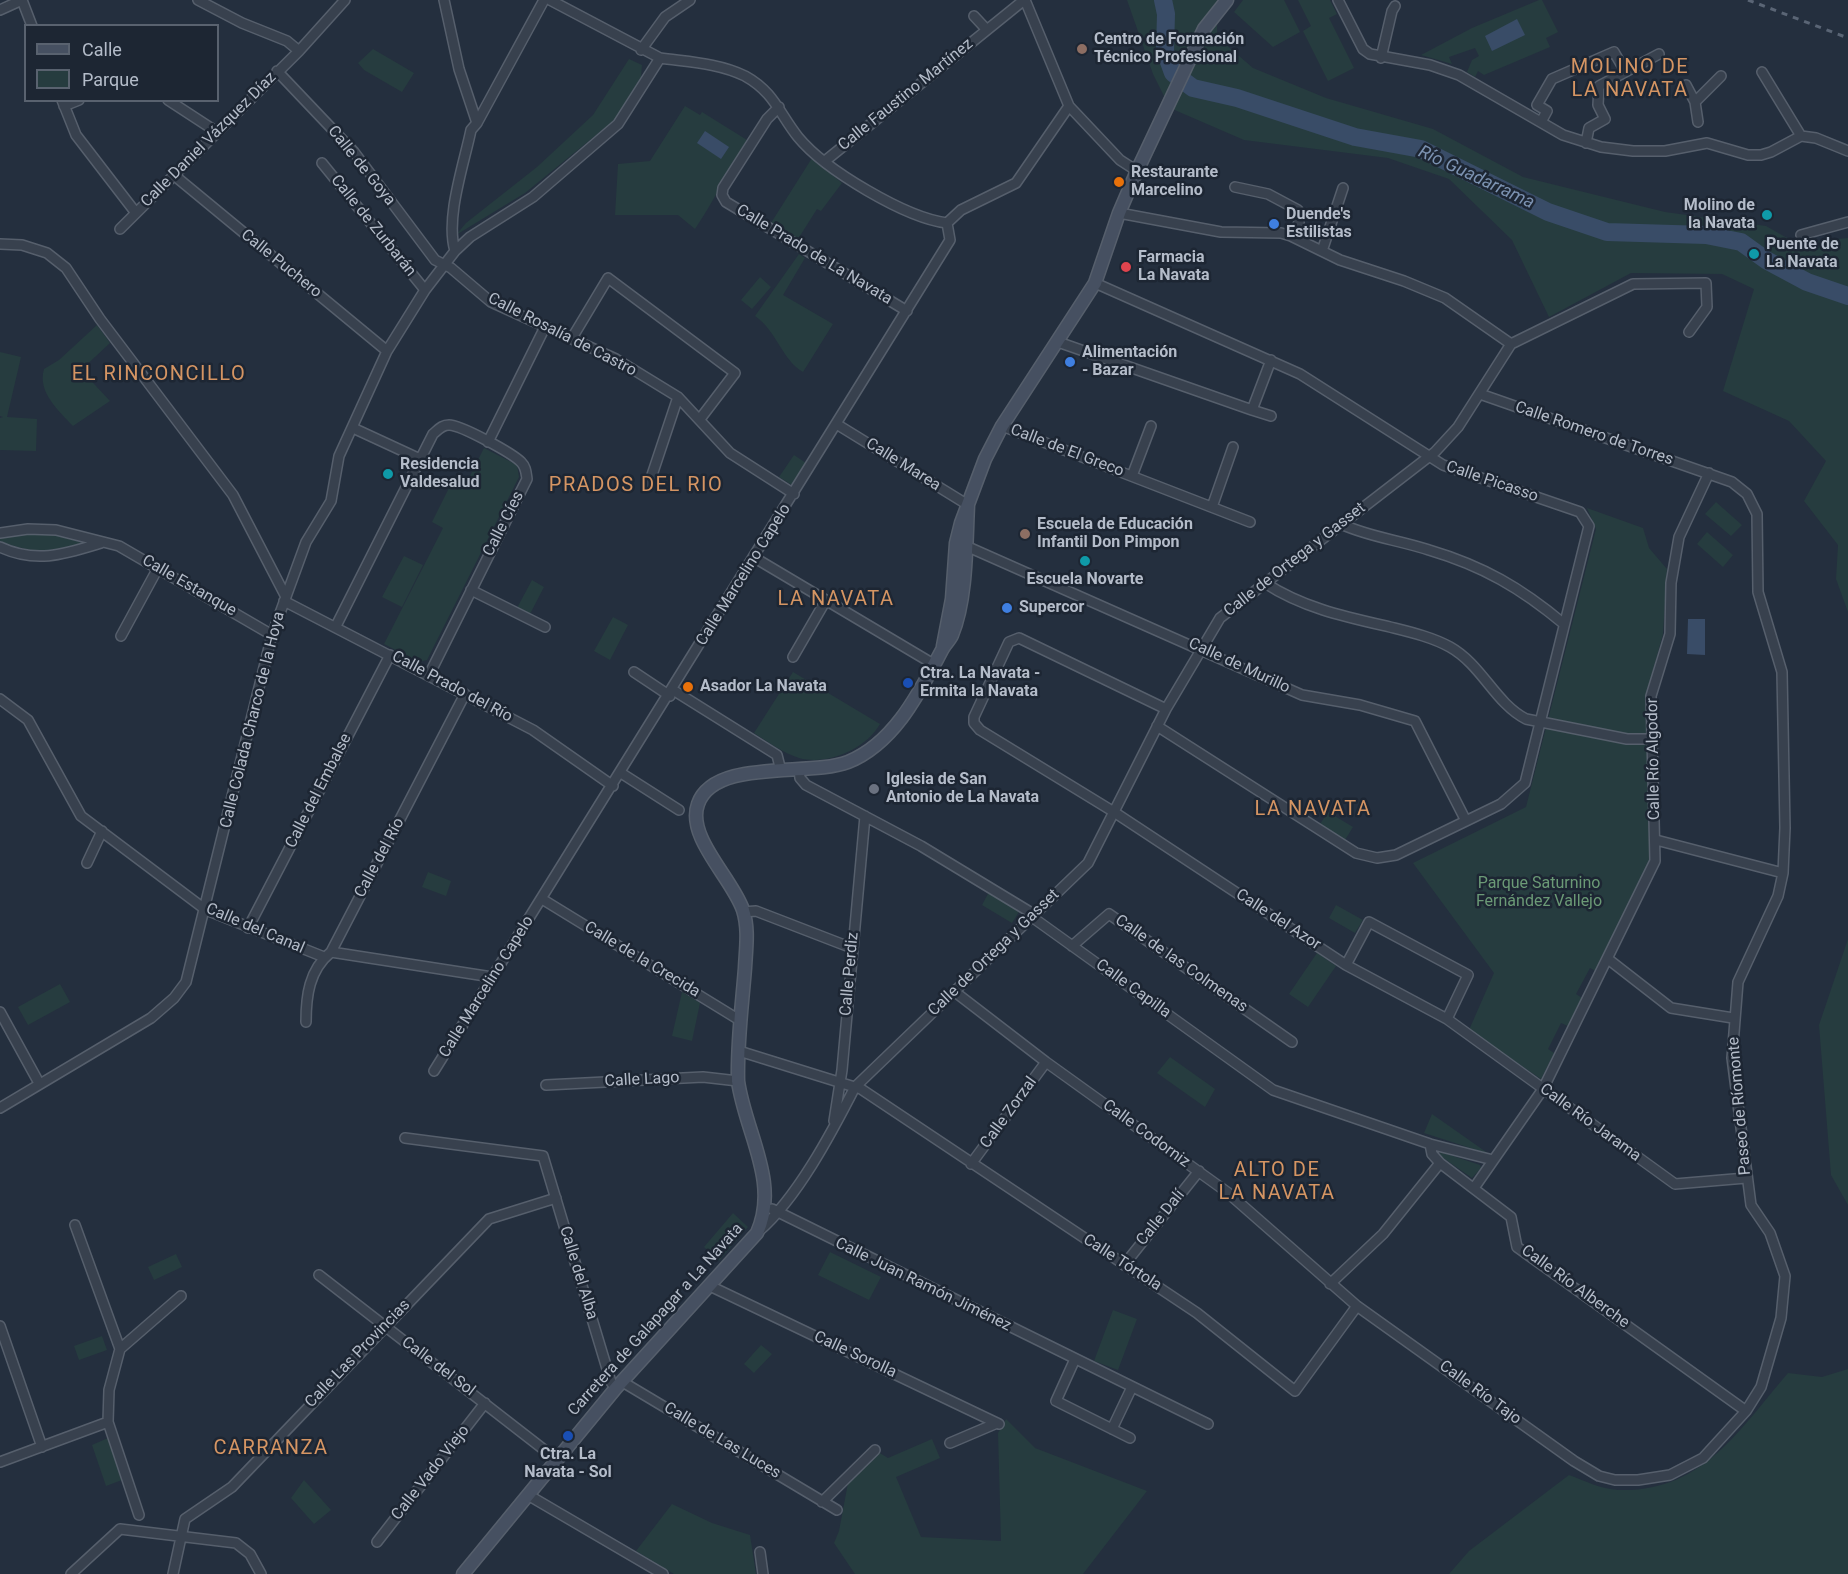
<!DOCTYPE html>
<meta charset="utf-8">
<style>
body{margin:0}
#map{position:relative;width:1848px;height:1574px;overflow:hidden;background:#242f3e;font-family:Roboto,sans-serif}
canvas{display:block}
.legend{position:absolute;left:24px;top:24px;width:195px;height:78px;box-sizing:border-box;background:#1d2633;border:2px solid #59626f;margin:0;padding:8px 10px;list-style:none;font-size:18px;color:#b4bcc9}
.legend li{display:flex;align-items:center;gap:12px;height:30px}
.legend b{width:30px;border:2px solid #59626f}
</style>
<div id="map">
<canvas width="1848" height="1574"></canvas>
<ul class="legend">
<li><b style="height:8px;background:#465061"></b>Calle</li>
<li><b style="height:16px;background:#263c3f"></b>Parque</li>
</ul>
</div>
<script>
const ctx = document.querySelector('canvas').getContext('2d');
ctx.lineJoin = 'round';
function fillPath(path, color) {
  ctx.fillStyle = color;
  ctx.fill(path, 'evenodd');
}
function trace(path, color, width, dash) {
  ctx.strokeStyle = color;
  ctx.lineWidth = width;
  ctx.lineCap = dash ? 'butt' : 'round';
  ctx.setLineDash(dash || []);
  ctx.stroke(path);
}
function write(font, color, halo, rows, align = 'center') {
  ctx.font = font + ' Roboto,sans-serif';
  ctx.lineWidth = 5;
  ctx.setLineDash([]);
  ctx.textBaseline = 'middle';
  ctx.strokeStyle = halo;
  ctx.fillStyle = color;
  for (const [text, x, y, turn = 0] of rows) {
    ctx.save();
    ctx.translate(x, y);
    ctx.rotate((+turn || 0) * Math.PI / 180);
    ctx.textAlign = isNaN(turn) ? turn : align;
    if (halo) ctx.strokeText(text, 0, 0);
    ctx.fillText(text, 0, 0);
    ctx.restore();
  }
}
fillPath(new Path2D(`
 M1127,0H1217V37L1253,68L1326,98L1433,129L1523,177L1665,212L1766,226L1796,243L1848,238V612L1836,579L1838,545L1804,501L1826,461L1789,421L1723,391L1754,289L1722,274L1631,273L1549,317L1512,240L1449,179L1388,158L1244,140L1170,108L1153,74Z
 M1243,0H1284L1300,32L1273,47L1234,12Z
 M1298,0H1330L1337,14L1329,18L1354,68L1328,81L1303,31L1311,26Z
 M1539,0H1542L1558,32L1546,38L1550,47L1484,75L1478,71L1475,77L1467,72L1472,60L1479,56L1475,48L1449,57L1452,64L1421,55L1472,28Z
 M373,49L414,73L402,92L364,70L358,63Z
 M629,59L642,65L641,77L617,118L525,193L456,235L466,223L537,167L593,115Z
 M685,106L700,115L702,112L747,140C728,170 715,200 695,229L678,215H615L618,164L650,161Z
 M812,158L842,183L821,211L817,209L798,239L771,223Z
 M799,254L805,258L783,295L833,324L803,372C782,360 777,331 755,316Z
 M760,277L771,287L752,309L741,300Z
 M97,325L110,343L81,370L110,401L73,426C59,411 37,392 44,369L59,360Z
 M0,352L21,357L7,417L37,419L36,451L0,450V418L3,417L0,416Z
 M484,448L517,465L519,477L427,660L419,662L384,644L443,528L432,522L452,482L464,488Z
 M794,455L806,463L792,485L779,477Z
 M1716,502L1742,525L1731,536L1705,514Z
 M1587,508L1643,528L1649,548L1667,569L1663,634L1645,699L1651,859L1596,971L1590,968L1576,994L1582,998L1568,1026L1561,1023L1548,1049L1554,1053L1541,1079L1469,1030L1494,973L1413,863L1526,807L1596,529Z
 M1707,532L1733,555L1723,567L1697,544Z
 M21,534H51L81,542C60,560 23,550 0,541V537Z
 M404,556L423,565L402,607L382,597Z
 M532,580L544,587L530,614L517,608Z
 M613,617L628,625L610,660L594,651Z
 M793,672L880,724C866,749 827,766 799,758C783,753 768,742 754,733Z
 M1328,812L1353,827L1345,840L1320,824Z
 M428,872L451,881L446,896L422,887Z
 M989,892L1020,910L1012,923L982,905Z
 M1336,905L1363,920L1355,933L1329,918Z
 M1848,939V1205L1831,1175L1819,1025Z
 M1317,953L1336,966L1308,1007L1289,994Z
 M60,984L70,1002L28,1025L18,1007Z
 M682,992L700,1003L692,1041L672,1036Z
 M1170,1057L1215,1089L1205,1107L1157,1073Z
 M1432,1114L1489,1154L1424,1133Z
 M1441,1152L1480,1165L1481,1168L1472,1178L1439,1155Z
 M733,1213L748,1227L719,1261L704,1247Z
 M830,1252L881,1277L869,1300L818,1275Z
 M176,1254L182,1267L154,1280L148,1267Z
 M1113,1310L1137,1319L1118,1370L1094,1361Z
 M102,1336L107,1350L79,1360L74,1346Z
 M761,1345L772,1354L754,1373L744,1364Z
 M1848,1369V1574H1449L1469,1551L1569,1475C1585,1481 1601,1489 1618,1490C1702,1493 1739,1430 1788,1373L1822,1377Z
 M1006,1419L1035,1448L1147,1491L1083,1574H855L834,1543L839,1531L848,1483L878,1452L888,1458L932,1439L940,1458L896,1477L921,1537L1001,1541L998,1433Z
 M108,1438L122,1480L106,1486L92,1445Z
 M304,1480L331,1510L314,1524L291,1498Z
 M672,1504L712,1523L750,1535L756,1574H674L636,1551Z`), '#263c3f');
fillPath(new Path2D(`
 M1517,19L1525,35L1492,51L1485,36Z
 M705,131L729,147L721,159L697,143Z
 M1688,619H1705V655L1687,654Z`), '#394c67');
trace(new Path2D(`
 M1163,0L1166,14L1165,51L1173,73L1193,88L1237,98L1355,137L1421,149L1548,212L1607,232L1706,235L1741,242L1766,260L1807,282L1848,296`), '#394c67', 18);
const street = new Path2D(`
 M198,0L242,23L287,41L299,51
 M444,0L459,69L477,123L471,130C464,164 445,218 455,251
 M1025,0L1069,106L1120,160L1137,171
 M1338,0L1363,49L1370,54L1430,65L1459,75L1563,135L1601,147L1633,151H1665L1707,143L1748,155H1761L1771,152L1801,136L1816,138L1848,151
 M0,10L22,0L32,26
 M974,16L987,30
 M641,50L665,17L690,0
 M660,58C688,62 719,63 745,76C774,92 779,113 798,137C825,170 906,218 947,223
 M1381,58L1392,11L1395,6
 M277,71L354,152L435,260L451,268L491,302L616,359L678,397L730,453L794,494
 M1762,72L1801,136
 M1686,85L1695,102L1698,122
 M62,100L76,135L136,213
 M168,100L217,132
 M1695,102L1721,76
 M64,106L79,100
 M779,107L767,119L723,188L722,195L726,202L907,311
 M1541,122L1547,111L1537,105L1552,79L1614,52L1625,71
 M477,123L544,0
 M1586,143L1589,128L1605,119L1598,105L1599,86L1659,54
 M825,161L1024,0
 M322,163L425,290
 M175,176L387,351
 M1235,187L1268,194L1298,210L1299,223L1291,236
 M1119,213L1221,232L1281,233L1291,236L1340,260L1404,281L1445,298L1511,344
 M120,229L299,51L345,0
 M1801,235L1848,222
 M0,244L22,245L47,253L66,268L100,319L233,495L286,597
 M1322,251L1343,188
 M1095,283L1300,374L1443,465L1580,512L1589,526L1525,783L1501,804L1396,855L1377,858L1356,853L1157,726
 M572,338L608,278L735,373L700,419
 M1058,342L1252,410L1271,360
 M1252,410L1271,416
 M838,425L968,505
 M1002,426L1250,522
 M353,428L420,459
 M488,442L545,327
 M1132,476L1151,426
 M649,484L678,397
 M1212,507L1233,447
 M1341,524C1369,537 1399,540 1429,550C1483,566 1521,588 1564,624
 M0,533L28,529L56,530L119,546L272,635
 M966,546L1302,695L1360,705L1415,721L1466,821
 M0,547C36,564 65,554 101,543
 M755,558L935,665
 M1265,583C1303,608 1346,617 1390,627C1410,632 1432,637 1450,647C1482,665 1495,703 1526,719L1627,739H1653
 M471,590L545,627
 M284,601L533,730L613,786
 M336,626L433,434C439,429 442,425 449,425C461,425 512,453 521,462C526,467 526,472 527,479L429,675
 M121,636L158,568
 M793,657L826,600
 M634,672L670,696
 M673,690L777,755L781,771
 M0,699L28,720L81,816L206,910L324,957
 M1166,709L1019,638L1009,642L974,717V723L980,730L1114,812L1346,965L1447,1019L1675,1184L1746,1178
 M799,769L800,778L806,785L921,846L1030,912L1032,917L1273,1090L1430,1144L1493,1160
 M621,773L679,810
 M1656,840L1783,873
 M87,863L102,831
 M542,899L741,1021
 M743,912L756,911L852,948
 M248,928L390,655
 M1072,946L1109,914L1292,1042
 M331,952L492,977
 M1608,959L1671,1008L1733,1018
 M1346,965L1369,922L1468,975L1447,1019
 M955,992L1046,1062L1227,1192L1357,1306L1574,1461L1599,1476L1615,1480H1638L1670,1475L1703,1458L1746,1411L1761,1387L1781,1318L1785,1276L1770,1233L1751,1205L1732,1058L1738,982L1778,896L1783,873L1785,828L1782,672L1758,592L1757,514L1747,494L1732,482L1480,394
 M0,1012L39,1083
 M306,1022C306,996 309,970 331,952L465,694
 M739,1051L861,1089L1197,1313L1295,1391L1357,1306
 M434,1071L950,240L947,223L961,210L1016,183L1069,106
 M546,1085L703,1077L738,1081
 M0,1108L151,1018L174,998L186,982L272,635L306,542L331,501L339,456L387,351L425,290L455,251L470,237L533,197L618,124L660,58L550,0
 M834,1121L842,1070L865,816
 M405,1138L543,1156L611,1382L616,1388
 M1430,1144L1432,1154L1440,1163L1511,1217L1517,1247L1746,1411
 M971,1164L1046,1062
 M1474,1188L1543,1089L1655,861L1651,696L1670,634L1671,583L1679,537L1709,473
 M772,1209L1208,1424
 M75,1225L120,1349L109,1390L108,1422L139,1515
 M759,1231C797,1198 831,1134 855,1087L1088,863L1166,709L1220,618L1435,452L1458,427L1511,344L1633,284L1706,283L1707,307L1689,332
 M1124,1265L1199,1171
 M319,1275L556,1459
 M1330,1284L1383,1234L1440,1163
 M710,1286L999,1424
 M0,1326L42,1447
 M120,1349L181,1296
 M1075,1359L1056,1401L1130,1438
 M621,1381L837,1510
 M1112,1429L1132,1387
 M950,1443L997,1423
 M0,1462L108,1422
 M528,1495L663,1574
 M822,1502L875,1450
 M377,1542L485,1403
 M760,1552L763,1574
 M71,1574L120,1529L236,1543L250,1554L261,1574
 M173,1574L185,1519L232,1487L489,1219L556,1198`);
const secondary = new Path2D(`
 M943,646L952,599L956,543L961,523L985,459L1002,426L1095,283L1119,213L1137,171L1204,29L1227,0
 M463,1574L616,1388L757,1233C780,1182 745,1132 738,1081C737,1043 742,1006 745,968C746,948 749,929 743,910C732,878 686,837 698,804C714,758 809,777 848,762C895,743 920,691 942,650C945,644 950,640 952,635C967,599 966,544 968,505`);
trace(street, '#565f6c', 12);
trace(secondary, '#565f6c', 15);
trace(street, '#38414e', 9);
trace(secondary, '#465061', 12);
trace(new Path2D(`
 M1748,0L1848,38`), '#5a6575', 3, [6, 6]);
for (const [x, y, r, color] of [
 [1082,49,6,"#8d6e63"],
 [1119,182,6,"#e8710a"],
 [1767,215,6,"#0f9aa8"],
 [1274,224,6,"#3f7fe0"],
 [1754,254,6,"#0f9aa8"],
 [1126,267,6,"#e0444e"],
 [1070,362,6,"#3f7fe0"],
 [388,474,6,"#0f9aa8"],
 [1025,534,6,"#8d6e63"],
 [1085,561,6,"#0f9aa8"],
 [1007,608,6,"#3f7fe0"],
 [908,683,6,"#1a4fb4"],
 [688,687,6,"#e8710a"],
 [874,789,6,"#6b7280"],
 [568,1436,6,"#1a4fb4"]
]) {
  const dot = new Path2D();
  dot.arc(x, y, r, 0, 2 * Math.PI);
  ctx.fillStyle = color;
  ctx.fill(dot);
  trace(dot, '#1d2633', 2);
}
write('bold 16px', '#b4bcc9', '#1d2633', [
 ["Centro de Formación",1094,40],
 ["Técnico Profesional",1094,58],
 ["Restaurante",1131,173],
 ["Marcelino",1131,191],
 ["Molino de",1755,206,"right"],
 ["la Navata",1755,224,"right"],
 ["Duende's",1286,215],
 ["Estilistas",1286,233],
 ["Puente de",1766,245],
 ["La Navata",1766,263],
 ["Farmacia",1138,258],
 ["La Navata",1138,276],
 ["Alimentación",1082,353],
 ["- Bazar",1082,371],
 ["Residencia",400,465],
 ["Valdesalud",400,483],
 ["Escuela de Educación",1037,525],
 ["Infantil Don Pimpon",1037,543],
 ["Escuela Novarte",1085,580,"center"],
 ["Supercor",1019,608],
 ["Ctra. La Navata -",920,674],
 ["Ermita la Navata",920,692],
 ["Asador La Navata",700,687],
 ["Iglesia de San",886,780],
 ["Antonio de La Navata",886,798],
 ["Ctra. La",568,1455,"center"],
 ["Navata - Sol",568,1473,"center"]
], 'left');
write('16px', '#b4bcc9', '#1d2633', [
 ["Calle Faustino Martínez",906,95,-39],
 ["Calle Daniel Vázquez Díaz",209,140,-45],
 ["Calle de Goya",361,166,51],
 ["Calle de Zurbarán",373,226,51],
 ["Calle Prado de La Navata",814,255,31],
 ["Calle Puchero",281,264,39],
 ["Calle Rosalía de Castro",562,335,27],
 ["Calle Romero de Torres",1594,434,19],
 ["Calle de El Greco",1067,451,21],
 ["Calle Marea",903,465,32],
 ["Calle Picasso",1492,482,19],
 ["Calle Cíes",504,524,-63],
 ["Calle de Ortega y Gasset",1295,560,-38],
 ["Calle Marcelino Capelo",744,575,-58],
 ["Calle Estanque",189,586,30],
 ["Calle de Murillo",1239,666,25],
 ["Calle Prado del Río",452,687,28],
 ["Calle Colada Charco de la Hoya",253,720,-76],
 ["Calle Río Algodor",1654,759,-91],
 ["Calle del Embalse",319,791,-63],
 ["Calle del Río",380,858,-62],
 ["Calle del Azor",1278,920,33],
 ["Calle del Canal",255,929,23],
 ["Calle de Ortega y Gasset",994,953,-44],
 ["Calle de la Crecida",642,960,31],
 ["Calle de las Colmenas",1181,964,35],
 ["Calle Perdiz",850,974,-85],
 ["Calle Marcelino Capelo",487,987,-58],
 ["Calle Capilla",1133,989,36],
 ["Calle Lago",642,1080,-3],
 ["Paseo de Ríomonte",1740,1106,-95],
 ["Calle Zorzal",1009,1113,-54],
 ["Calle Río Jarama",1590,1123,36],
 ["Calle Codorniz",1146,1134,36],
 ["Calle Dalí",1161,1218,-51],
 ["Calle Tórtola",1122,1263,33],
 ["Calle del Alba",578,1273,73],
 ["Calle Juan Ramón Jiménez",923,1285,26],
 ["Calle Río Alberche",1575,1287,36],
 ["Carretera de Galapagar a La Navata",656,1320,-48],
 ["Calle Las Provincias",358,1354,-46],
 ["Calle Sorolla",855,1355,25],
 ["Calle del Sol",438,1367,37],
 ["Calle Río Tajo",1480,1393,36],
 ["Calle de Las Luces",722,1441,31],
 ["Calle Vado Viejo",431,1473,-52]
]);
write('16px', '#6b9a76', '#1d2633', [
 ["Parque Saturnino",1539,884],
 ["Fernández Vallejo",1539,902]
]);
write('italic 18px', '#7c92b1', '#1d2633', [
 ["Río Guadarrama",1476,178,25]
]);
ctx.letterSpacing = '1.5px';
write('20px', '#d59563', '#1d2633', [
 ["MOLINO DE",1630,68],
 ["LA NAVATA",1630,91],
 ["EL RINCONCILLO",159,375],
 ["PRADOS DEL RIO",636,486],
 ["LA NAVATA",836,600],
 ["LA NAVATA",1313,810],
 ["ALTO DE",1277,1171],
 ["LA NAVATA",1277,1194],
 ["CARRANZA",271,1449]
]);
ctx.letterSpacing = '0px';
</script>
